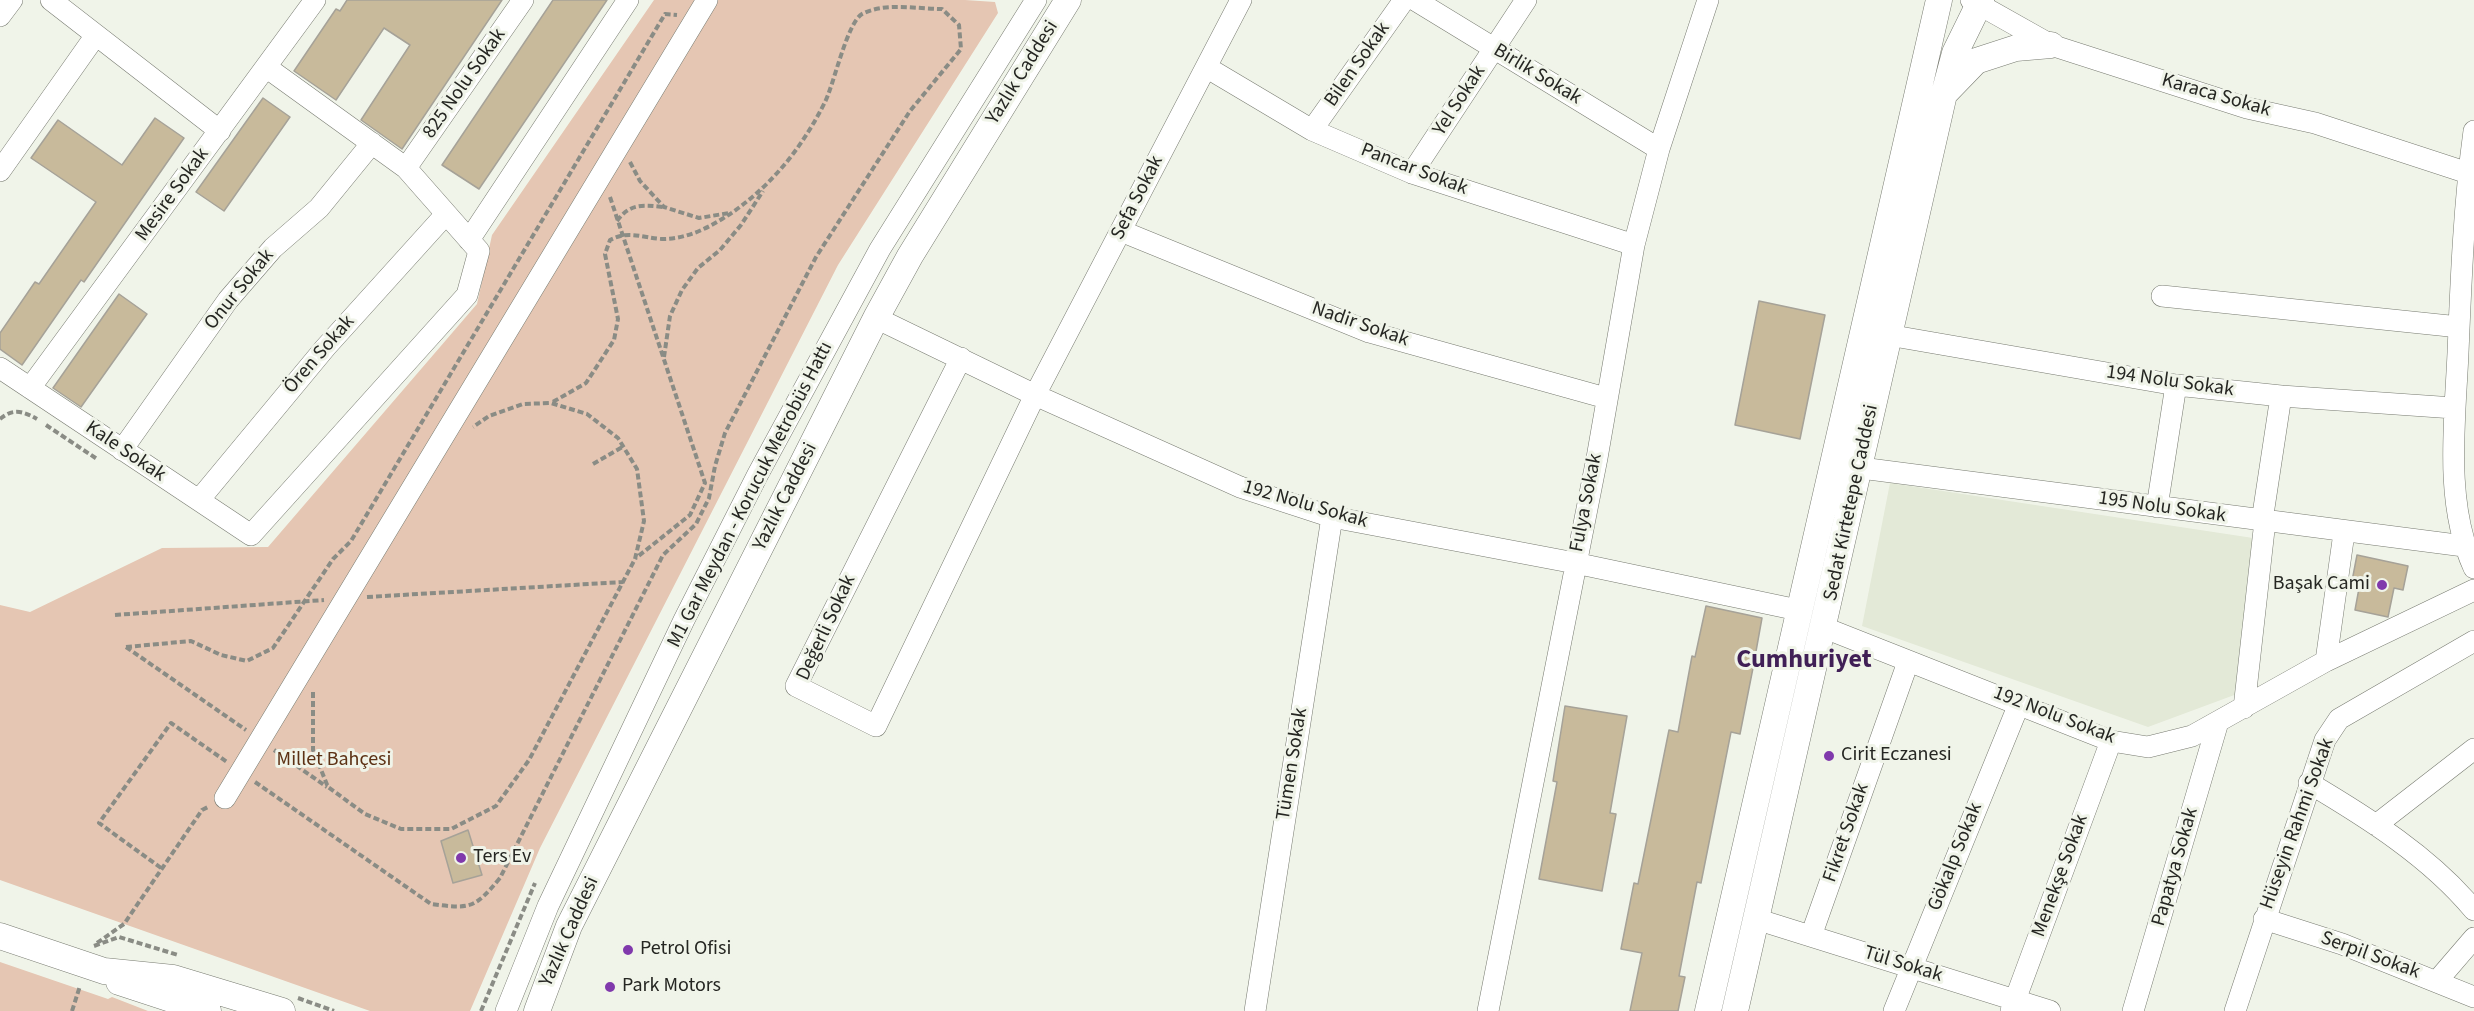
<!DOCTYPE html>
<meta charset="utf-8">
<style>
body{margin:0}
canvas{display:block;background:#f0f4e9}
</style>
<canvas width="2474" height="1011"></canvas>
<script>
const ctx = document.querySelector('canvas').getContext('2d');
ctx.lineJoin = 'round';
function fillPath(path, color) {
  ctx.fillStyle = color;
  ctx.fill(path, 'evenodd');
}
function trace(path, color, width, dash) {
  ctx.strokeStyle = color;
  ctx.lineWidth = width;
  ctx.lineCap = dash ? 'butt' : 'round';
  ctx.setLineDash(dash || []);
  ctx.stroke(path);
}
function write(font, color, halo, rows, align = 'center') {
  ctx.font = font + ' "Source Sans 3",sans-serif';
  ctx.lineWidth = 6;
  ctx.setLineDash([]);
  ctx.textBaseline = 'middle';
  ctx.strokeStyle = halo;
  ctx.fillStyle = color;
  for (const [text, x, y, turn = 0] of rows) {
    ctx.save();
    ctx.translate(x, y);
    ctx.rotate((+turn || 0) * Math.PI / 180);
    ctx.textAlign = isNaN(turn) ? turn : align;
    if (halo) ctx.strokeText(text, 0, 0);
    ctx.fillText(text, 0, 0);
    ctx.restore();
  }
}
fillPath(new Path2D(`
 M1890,483L2253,538L2237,694L2148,727L1862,626Z`), '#e3e9d7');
fillPath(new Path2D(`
 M654,0H965L995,2L998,13L838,265L540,848L470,1011H370L0,880V605L30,612L162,548L268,547L477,304L492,235Z
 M0,962L108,999L112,997L148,1011H0Z`), '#e5c6b3');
const building = new Path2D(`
 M347,0H502L402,149L361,120L410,45L384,28L336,100L294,71L336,9L340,11Z
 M553,0H607L479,189L442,165Z
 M263,98L290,117L224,211L196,192Z
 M155,118L184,138L84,282L81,280L22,365L0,349V333L35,282L39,284L96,202L31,158L58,120L122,165Z
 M119,294L147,314L81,407L53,388Z
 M1759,301L1825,315L1800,439L1735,425Z
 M2357,555L2408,566L2403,590L2394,588L2388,617L2355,610L2360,583L2352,581Z
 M1706,606L1762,618L1753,668L1740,734L1731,732L1701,883L1697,882L1679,976L1685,977L1678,1011H1630L1642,953L1621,949L1634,883L1638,884L1669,730L1678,732L1692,656L1695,657Z
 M1565,706L1627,716L1610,813L1616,814L1602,891L1539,879L1557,782L1553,781Z
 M468,830L482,875L453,883L441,841Z`);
fillPath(building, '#c8ba9b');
trace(building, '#a6a298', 1.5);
const minor = new Path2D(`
 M51,0L220,131
 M1415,0L1659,149
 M1971,0L2051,45L2247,108L2315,123L2468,173
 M0,16L12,0
 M1206,67L1312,130L1412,173L1634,245
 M1312,130L1404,0
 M2474,131C2464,204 2461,279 2458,353C2455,422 2444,503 2474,568
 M406,168L523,0
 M0,171L96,35
 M1412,173L1526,0
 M1121,231L1369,332L1606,398
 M469,240L628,0
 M2162,296L2459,327
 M876,318L1035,395L1240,487L1332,517L1575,563L1798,610
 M1888,335L2176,385L2281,396L2454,408
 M961,358L796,686L876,726L1035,395L1241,0
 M0,368L251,535L467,295L479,251L406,168L266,67
 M30,388L315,0
 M122,450L228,300L273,248L319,208L372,143
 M1861,468L2464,546
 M199,500L325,348L446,214
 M2157,507L2176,385
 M2262,521L2281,396
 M1825,628L2111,741L2148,747L2192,736L2326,661L2474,590
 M2326,661L2344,533
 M2244,708L2265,521
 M2309,783C2368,818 2430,857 2474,910
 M225,798L707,0
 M2376,825L2474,749
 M1756,919L2050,1011
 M2264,919L2342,944L2474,997
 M1811,936L1908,662
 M2437,981L2474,938
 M506,1011L548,906L684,620L758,474L880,249L1036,0
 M1255,1011L1332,517
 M1488,1011L1597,458L1634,245L1659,149L1708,0
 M1894,1011L2019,704
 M2011,1011L2111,741
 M2133,1011L2218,722
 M2235,1011L2325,740L2339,719L2474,641`);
const major = new Path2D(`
 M1946,92L1976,61L2016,48L2051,45
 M0,936L104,971L173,978L282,1011
 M119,982L208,1011
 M537,1011L569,926L876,318L910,256L1068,0
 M1708,1011L1939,0
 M1735,1011L1944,94L1955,53L1981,0`);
trace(minor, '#787b71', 22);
trace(major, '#787b71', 27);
trace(new Path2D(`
 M630,162L640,181L664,207L699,218L729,213
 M610,197L705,483L690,515L636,558
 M617,221C630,203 643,205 663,207
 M664,357L670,316L682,290L698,268L720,250L741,225L763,191
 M0,419C13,408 23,411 37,419
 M46,425L97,459
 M593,464L624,446
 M367,597L623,582
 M115,615L324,600
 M126,647L191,641L221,655L247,661L273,648L333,559L351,541L665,14L677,15
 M126,647L246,730
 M313,692V750L328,787L365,814L401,829H451L496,806L529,760L635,559L644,521L637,469L618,438L587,414L551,403L523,404L489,416L473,427
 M274,750L327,787
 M255,782L431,904C471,909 474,909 500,878L663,555L696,524L709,498L715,466L725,433L816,257L910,111L961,49L959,25L942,9C917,9 885,2 862,14C847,23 834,84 825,102C803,146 774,183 733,212C712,226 689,239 662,239C642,238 629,230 610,240L605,254L618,319L614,340L586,383L551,403
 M161,868L99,823L171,723L227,762
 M97,943L124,924L202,810L208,807
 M94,946L119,937L178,955
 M298,998L334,1011
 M72,1011L80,986
 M481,1011L535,883`), '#8a8c85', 4, [6, 3]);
trace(minor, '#fff', 21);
trace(major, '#fff', 26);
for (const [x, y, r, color] of [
 [2382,585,6,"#8039ac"],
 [1829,756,6,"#8039ac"],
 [461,858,6,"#8039ac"],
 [628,950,6,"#8039ac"],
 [610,987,6,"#8039ac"]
]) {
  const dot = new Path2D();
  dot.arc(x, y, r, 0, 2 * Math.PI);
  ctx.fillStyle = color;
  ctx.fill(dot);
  trace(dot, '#f0f4e9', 2);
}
write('20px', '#252622', '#f0f4e9', [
 ["Bilen Sokak",1358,65,-55],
 ["Yazlık Caddesi",1023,73,-58],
 ["Birlik Sokak",1537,75,31],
 ["825 Nolu Sokak",465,84,-55],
 ["Karaca Sokak",2216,96,16],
 ["Yel Sokak",1460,101,-57],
 ["Pancar Sokak",1414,170,21],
 ["Mesire Sokak",173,195,-54],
 ["Sefa Sokak",1138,198,-63],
 ["Onur Sokak",240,290,-51],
 ["Nadir Sokak",1360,325,19],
 ["Ören Sokak",320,355,-49],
 ["194 Nolu Sokak",2170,382,8],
 ["Kale Sokak",125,452,34],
 ["M1 Gar Meydan - Korucuk Metrobüs Hattı",751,495,-63],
 ["Yazlık Caddesi",786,497,-63],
 ["Fulya Sokak",1587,503,-79],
 ["Sedat Kirtetepe Caddesi",1852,503,-78],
 ["192 Nolu Sokak",1305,505,16],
 ["195 Nolu Sokak",2162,508,8],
 ["Değerli Sokak",827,628,-65],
 ["192 Nolu Sokak",2054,716,21],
 ["Tümen Sokak",1293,764,-81],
 ["Hüseyin Rahmi Sokak",2298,824,-70],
 ["Fikret Sokak",1847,833,-71],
 ["Gökalp Sokak",1956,857,-68],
 ["Papatya Sokak",2176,867,-74],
 ["Menekşe Sokak",2061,876,-70],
 ["Yazlık Caddesi",570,932,-66],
 ["Serpil Sokak",2370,956,20],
 ["Tül Sokak",1903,965,17]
]);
write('20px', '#252622', '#f0f4e9', [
 ["Başak Cami",2370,585,"right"],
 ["Cirit Eczanesi",1841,756],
 ["Ters Ev",473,858],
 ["Petrol Ofisi",640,950],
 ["Park Motors",622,987]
], 'left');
write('20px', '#5c3114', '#f0f4e9', [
 ["Millet Bahçesi",334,761]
]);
write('bold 26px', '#401f56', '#f0f4e9', [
 ["Cumhuriyet",1804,661]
]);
</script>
